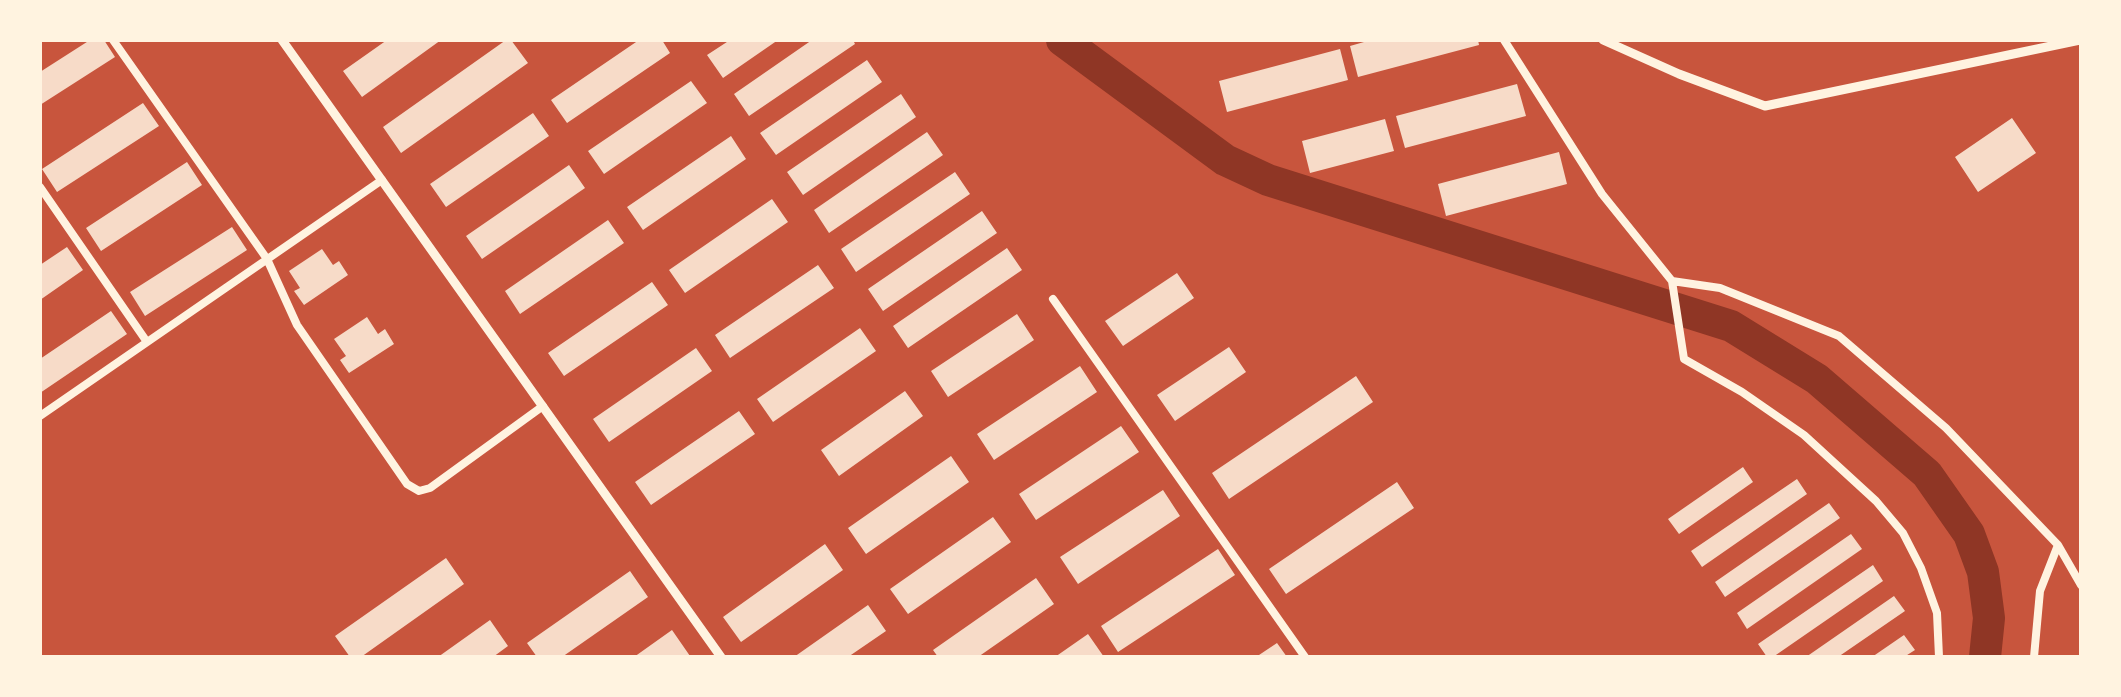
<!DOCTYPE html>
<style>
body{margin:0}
#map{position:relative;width:2121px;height:697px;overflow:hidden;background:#c8553d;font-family:Helvetica,sans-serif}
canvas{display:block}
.frame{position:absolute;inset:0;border:42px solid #fff3e0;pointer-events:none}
</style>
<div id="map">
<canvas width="2121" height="697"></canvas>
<div class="frame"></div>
</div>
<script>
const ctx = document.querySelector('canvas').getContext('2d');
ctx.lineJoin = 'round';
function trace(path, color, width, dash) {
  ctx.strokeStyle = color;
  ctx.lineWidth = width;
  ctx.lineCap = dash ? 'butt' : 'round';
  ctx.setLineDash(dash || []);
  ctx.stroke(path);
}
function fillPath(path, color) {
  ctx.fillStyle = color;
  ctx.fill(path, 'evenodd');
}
trace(new Path2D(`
 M1062,40L1225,160L1268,180L1731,326L1817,379L1927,474L1969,534L1983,572L1989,618L1985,657`), '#8f3625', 32);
fillPath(new Path2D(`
 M90,40H104L115,57L40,105V72Z
 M387,40H441L362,97L343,71Z
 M506,40H511L528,63L401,153L383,127Z
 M639,40H662L670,53L567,123L551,100Z
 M730,40H778L723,78L707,55Z
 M812,40H853L855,44L749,116L734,94Z
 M1371,40H1478L1479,45L1358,77L1350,46Z
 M1340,49L1348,80L1227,112L1219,81Z
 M867,60L882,82L776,155L760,133Z
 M691,81L707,103L604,174L588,151Z
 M1517,84L1526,116L1405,148L1396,116Z
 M901,94L916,117L803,195L787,172Z
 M143,103L159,126L57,192L42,169Z
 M533,113L549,136L446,207L430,184Z
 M2012,118L2036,153L1978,192L1955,157Z
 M1385,119L1394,151L1310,173L1302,141Z
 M927,132L943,155L829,233L814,210Z
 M731,136L746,159L643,230L627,207Z
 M1559,152L1567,184L1446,216L1438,184Z
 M187,162L202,185L101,251L86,228Z
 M569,165L585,188L482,259L466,236Z
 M955,172L970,194L856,272L841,249Z
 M772,199L788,222L685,293L669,270Z
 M982,211L997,233L883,311L868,289Z
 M608,220L624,243L520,314L505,291Z
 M232,227L247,250L145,316L130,292Z
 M67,247L83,270L40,300V265Z
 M1007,248L1022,270L908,348L893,326Z
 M322,249L333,265L339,261L348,275L304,305L294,291L300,288L289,271Z
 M818,265L834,288L730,358L715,335Z
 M1177,273L1194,298L1123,346L1105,321Z
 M652,282L668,305L564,376L548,353Z
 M111,311L127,334L40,393V359Z
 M1017,314L1034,340L948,397L931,371Z
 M367,317L378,334L385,329L394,344L349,373L340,360L346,356L334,339Z
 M860,328L876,351L773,422L757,399Z
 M1229,347L1246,372L1175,421L1157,395Z
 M696,348L712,371L609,442L593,419Z
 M1080,366L1097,392L994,460L977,434Z
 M1356,376L1373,402L1229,499L1212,473Z
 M905,391L923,416L839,476L821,450Z
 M739,411L755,434L651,505L635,482Z
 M1121,426L1139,452L1036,520L1019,494Z
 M951,456L969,482L866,554L848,528Z
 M1743,467L1753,482L1679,534L1668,519Z
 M1797,479L1807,494L1702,567L1691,551Z
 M1397,482L1414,508L1286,594L1269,569Z
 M1163,490L1180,516L1078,584L1060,557Z
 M1829,503L1840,518L1725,597L1715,582Z
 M993,517L1011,542L908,614L890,589Z
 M1851,534L1862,549L1747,629L1737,613Z
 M825,544L843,570L741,642L723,617Z
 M1218,549L1235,575L1118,652L1101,626Z
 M446,558L464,584L361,657H350L335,636Z
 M1873,565L1883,581L1773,657H1767L1758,644Z
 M630,571L648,597L562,657H537L527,643Z
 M1036,578L1054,604L978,657H938L933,650Z
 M1894,596L1905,611L1838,657H1806Z
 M868,605L886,631L848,657H794Z
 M490,620L508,646L493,657H438Z
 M672,630L690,656L634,657Z
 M1088,634L1104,657H1055Z
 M1904,635L1915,650L1904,657H1872Z
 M1277,643L1287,657H1256Z`), '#f7dbc8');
trace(new Path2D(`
 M113,40L267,259L297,325L407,484L419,491L430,488L543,406
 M1504,40L1602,194L1672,281L1684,359L1742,392L1804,435L1876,501L1903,533L1921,568L1937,613L1939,657
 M40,187L147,342
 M1672,281L1720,288L1839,336L1946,428L2058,545L2040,591L2034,657
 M1053,299L1305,657
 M40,416L382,180
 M2058,545L2081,585`), '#fff3e0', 8);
trace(new Path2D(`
 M282,40L721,657
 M1603,40L1679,74L1765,106L2080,40`), '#fff3e0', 9);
</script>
